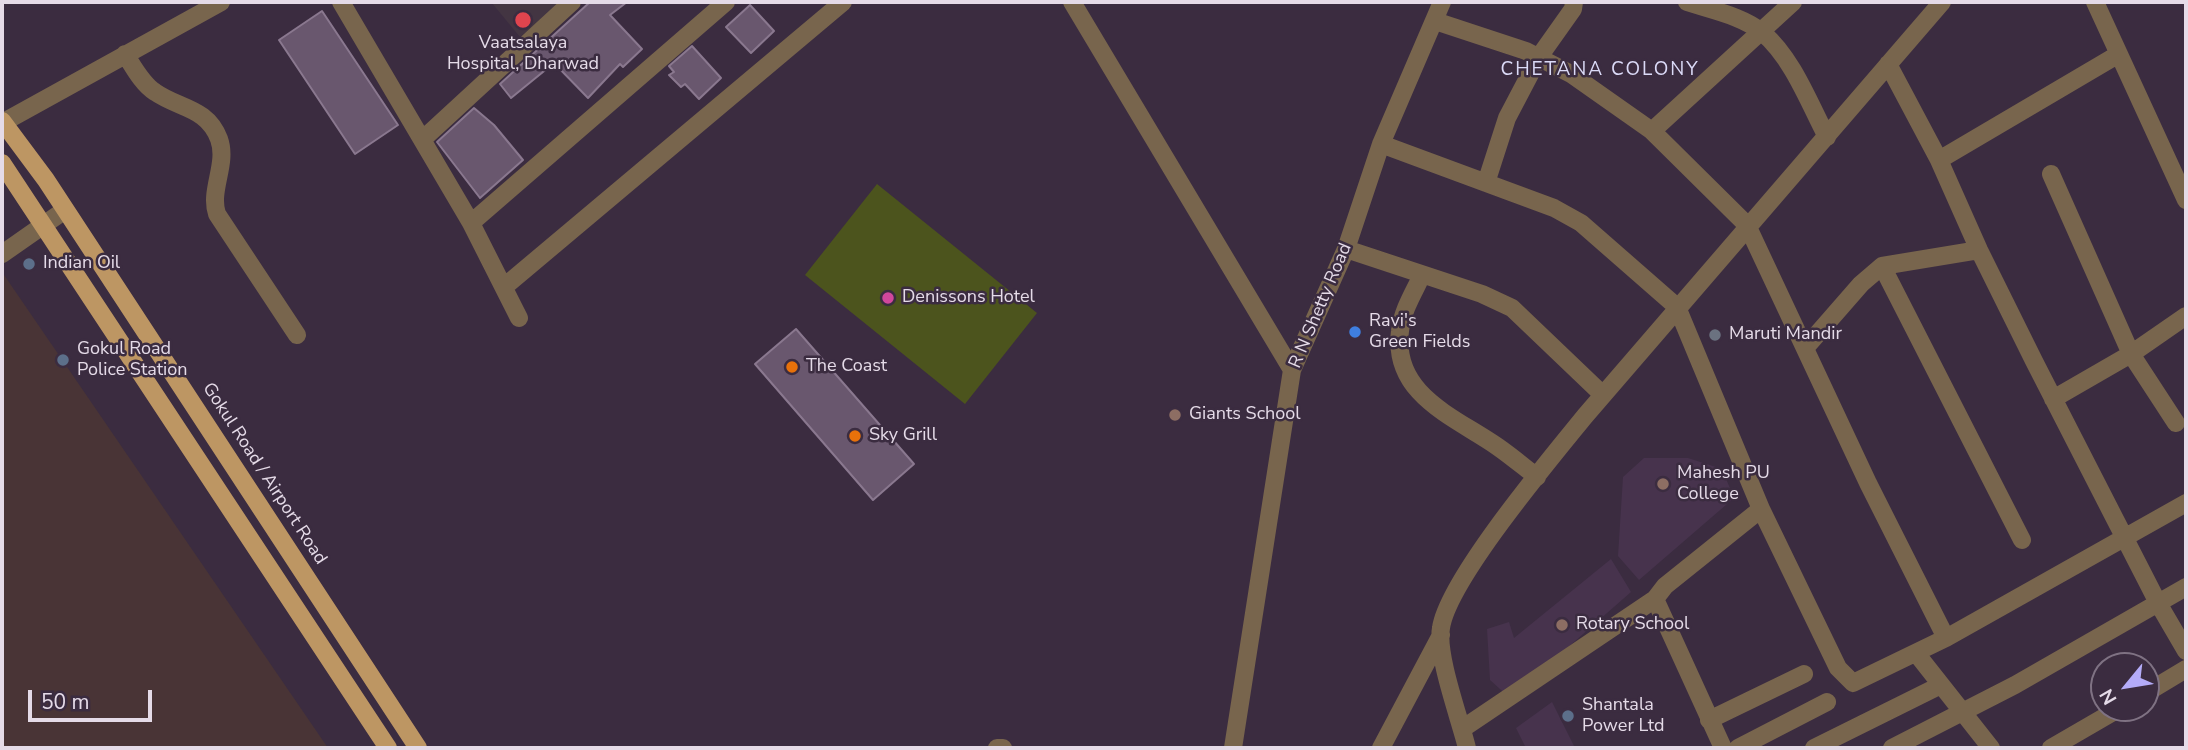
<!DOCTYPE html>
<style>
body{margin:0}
#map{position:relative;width:2188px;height:750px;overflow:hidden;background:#3b2c40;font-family:"Nunito Sans",sans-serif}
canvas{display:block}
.frame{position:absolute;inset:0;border:4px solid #e5dbe8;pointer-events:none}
.north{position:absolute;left:2090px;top:652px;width:70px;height:70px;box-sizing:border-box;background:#3b2c40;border:2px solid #7f7283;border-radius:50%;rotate:240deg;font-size:19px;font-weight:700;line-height:28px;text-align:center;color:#e5dbe8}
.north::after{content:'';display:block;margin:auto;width:24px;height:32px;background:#b4acf9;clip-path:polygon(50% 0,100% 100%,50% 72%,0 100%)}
.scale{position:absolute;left:28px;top:690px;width:124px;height:32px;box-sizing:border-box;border:4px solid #e5dbe8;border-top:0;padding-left:9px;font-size:21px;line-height:24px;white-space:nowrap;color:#e5dbe8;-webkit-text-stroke:5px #3b2c40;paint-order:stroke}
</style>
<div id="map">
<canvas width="2188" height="750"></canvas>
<div class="frame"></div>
<div class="north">N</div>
<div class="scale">50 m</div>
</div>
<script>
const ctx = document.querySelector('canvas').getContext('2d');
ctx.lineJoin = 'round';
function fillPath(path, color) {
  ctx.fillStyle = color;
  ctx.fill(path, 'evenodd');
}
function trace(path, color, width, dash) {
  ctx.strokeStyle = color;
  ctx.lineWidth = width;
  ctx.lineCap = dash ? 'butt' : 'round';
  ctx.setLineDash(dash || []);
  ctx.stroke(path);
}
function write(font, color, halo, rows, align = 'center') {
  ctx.font = font + ' "Nunito Sans",sans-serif';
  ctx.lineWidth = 5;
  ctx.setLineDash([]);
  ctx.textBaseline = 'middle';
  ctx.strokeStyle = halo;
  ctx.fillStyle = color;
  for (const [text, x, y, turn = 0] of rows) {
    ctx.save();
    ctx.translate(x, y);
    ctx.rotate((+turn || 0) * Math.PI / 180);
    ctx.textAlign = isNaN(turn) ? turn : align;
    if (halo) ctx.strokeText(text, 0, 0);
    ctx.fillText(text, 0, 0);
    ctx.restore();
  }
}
fillPath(new Path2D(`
 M1644,458H1688L1722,469L1734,498L1639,580L1618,556L1623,477Z
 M1611,559L1631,592L1510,698L1490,680L1487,629L1509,622L1514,638Z
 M1552,702L1575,748H1526L1516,728Z`), '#47334d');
fillPath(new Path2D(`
 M2,272L328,748H2Z`), '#493436');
fillPath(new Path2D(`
 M491,2H563L520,37Z`), '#433542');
fillPath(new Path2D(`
 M877,184L1037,313L965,404L805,275Z`), '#4c541d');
const building = new Path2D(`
 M590,2H627L610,15L642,49L623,67L620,64L588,98L554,63L511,98L500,84Z
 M750,5L774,31L751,53L726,27Z
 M322,11L398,125L355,154L279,40Z
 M692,46L721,78L699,99L685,84L681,87L669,75L674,72L669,66Z
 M474,108L494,125L523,160L480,198L437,142Z
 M796,329L914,464L873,500L755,364Z`);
fillPath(building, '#69576e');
trace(building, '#8a788f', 2);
trace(new Path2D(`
 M341,2L471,223L519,318
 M1072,2L1292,370
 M1687,2C1711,10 1743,16 1763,33C1793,59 1809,103 1827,137
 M2095,2L2186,200
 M1435,21L1526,51L1571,74L1652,131L1747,225L1868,483L1946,638
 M125,54C133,66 142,84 155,92C179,109 207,107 219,139C228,164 209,190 217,214L297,335
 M1888,64L1939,160L1979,250L2034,361L2158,603L2186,651
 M2,123L221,2
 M1652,131L1793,2
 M422,140L572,2
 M1381,144L1554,208L1581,223L1677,307L1761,509L1838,668L1853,683L1946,638L2186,503
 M1939,160L2119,54
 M2051,174L2131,354L2053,399
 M1486,183L1507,118L1539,57L1573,9L1574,2
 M471,223L726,2
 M1346,249L1482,294L1512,308L1603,395
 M2,254L65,210
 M1882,266L2022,540
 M1422,275C1414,292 1402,311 1400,331C1392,395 1455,417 1498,447C1511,456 1524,467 1537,477
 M504,287L843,2
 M1806,347L1861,284L1882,266L1979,250
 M2176,423L2131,354L2186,316
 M1916,653L1991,748
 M2146,693L2186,669
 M1709,720L1804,674
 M1462,729L1655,599
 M997,748H1003
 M1233,748L1292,370L1346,249L1381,144L1442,2
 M1381,748L1441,635
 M1467,748C1460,719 1436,655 1441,628C1448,580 1551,458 1585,416L1942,2
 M1723,748L1655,599L1665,586L1761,509
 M1738,748L1827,702
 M1814,748L1941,685
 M1892,748L2015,685L2186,587
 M2051,748L2120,708`), '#78654d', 18);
trace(new Path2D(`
 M2,121L46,180L418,748
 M2,163L388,748`), '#bd9663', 18);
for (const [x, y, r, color] of [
 [523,20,9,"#e0444e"],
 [29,264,7,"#5c6f8a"],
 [888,298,7,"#d1479c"],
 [1355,332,7,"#3f7fe0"],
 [1715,335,7,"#6b7280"],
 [63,360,7,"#5c6f8a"],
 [792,367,7,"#e8710a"],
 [1175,415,7,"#8d6e63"],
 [855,436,7,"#e8710a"],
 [1663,484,7,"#8d6e63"],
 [1562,625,7,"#8d6e63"],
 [1568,716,7,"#5c6f8a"]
]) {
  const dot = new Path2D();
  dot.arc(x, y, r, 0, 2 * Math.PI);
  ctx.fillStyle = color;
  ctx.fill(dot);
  trace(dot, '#3b2c40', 2.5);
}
write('18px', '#e5dbe8', '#3b2c40', [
 ["Vaatsalaya",523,44,"center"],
 ["Hospital, Dharwad",523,65,"center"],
 ["Indian Oil",43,264],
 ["Denissons Hotel",902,298],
 ["Ravi's",1369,322],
 ["Green Fields",1369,343],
 ["Maruti Mandir",1729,335],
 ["Gokul Road",77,350],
 ["Police Station",77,371],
 ["The Coast",806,367],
 ["Giants School",1189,415],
 ["Sky Grill",869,436],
 ["Mahesh PU",1677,474],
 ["College",1677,495],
 ["Rotary School",1576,625],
 ["Shantala",1582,706],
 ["Power Ltd",1582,727]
], 'left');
write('18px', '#e5dbe8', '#3b2c40', [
 ["R N Shetty Road",1321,306,-67],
 ["Gokul Road / Airport Road",264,474,57]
]);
ctx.letterSpacing = '2px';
write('19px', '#dbdaf7', '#3b2c40', [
 ["CHETANA COLONY",1600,70]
]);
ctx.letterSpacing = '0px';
</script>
